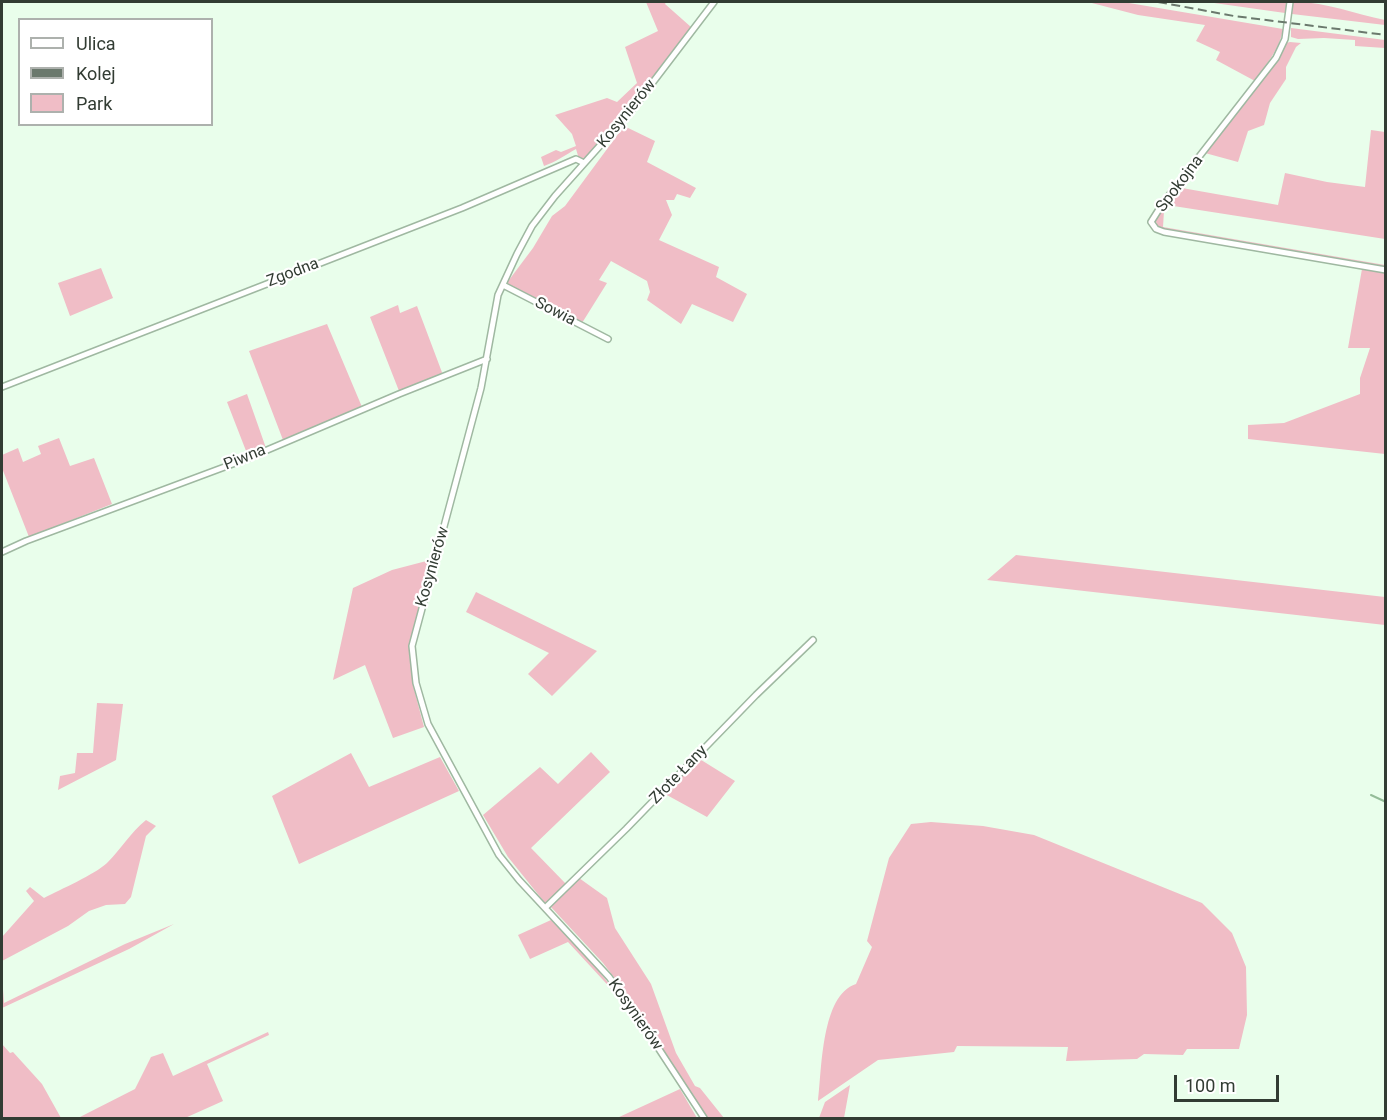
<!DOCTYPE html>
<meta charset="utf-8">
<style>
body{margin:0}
#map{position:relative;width:1387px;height:1120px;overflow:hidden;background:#e9feeb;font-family:Roboto,sans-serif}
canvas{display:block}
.frame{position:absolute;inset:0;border:3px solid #323c33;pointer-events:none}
.legend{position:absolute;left:18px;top:18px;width:195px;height:108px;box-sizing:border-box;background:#fff;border:2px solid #adb1ad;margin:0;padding:8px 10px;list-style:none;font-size:18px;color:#323c33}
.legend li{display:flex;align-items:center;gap:12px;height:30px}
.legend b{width:30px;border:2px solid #adb1ad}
.scale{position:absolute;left:1174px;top:1075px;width:105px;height:27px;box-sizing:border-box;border:3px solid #323c33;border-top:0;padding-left:8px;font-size:18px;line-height:21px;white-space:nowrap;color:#323c33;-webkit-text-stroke:4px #fff;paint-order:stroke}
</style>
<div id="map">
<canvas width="1387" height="1120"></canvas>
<div class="frame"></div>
<ul class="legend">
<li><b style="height:8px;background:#fff"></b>Ulica</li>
<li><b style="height:8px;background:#6b796d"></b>Kolej</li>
<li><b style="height:16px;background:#f0bdc6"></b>Park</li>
</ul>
<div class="scale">100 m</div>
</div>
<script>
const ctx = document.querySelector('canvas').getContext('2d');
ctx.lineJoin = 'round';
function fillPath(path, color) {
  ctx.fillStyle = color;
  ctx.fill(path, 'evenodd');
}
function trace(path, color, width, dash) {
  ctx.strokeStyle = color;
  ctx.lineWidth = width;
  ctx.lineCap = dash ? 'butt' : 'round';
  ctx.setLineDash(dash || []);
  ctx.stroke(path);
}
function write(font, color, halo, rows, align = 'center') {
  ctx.font = font + ' Roboto,sans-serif';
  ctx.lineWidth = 4.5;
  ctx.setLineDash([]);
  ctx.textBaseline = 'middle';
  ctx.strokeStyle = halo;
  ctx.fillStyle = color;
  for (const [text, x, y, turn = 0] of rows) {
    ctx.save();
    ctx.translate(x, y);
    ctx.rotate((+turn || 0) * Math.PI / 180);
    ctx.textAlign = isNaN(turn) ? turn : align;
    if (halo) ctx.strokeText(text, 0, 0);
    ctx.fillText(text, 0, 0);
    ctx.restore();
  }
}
fillPath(new Path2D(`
 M646,2H666L665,4L691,27L644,88L587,157L579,159L576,149C565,155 556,162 544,166L541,157L556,150L561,152L576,146L572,134L555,115L607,98L617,102L637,83L625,47L658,31Z
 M1088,2H1123L1283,29C1280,49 1266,64 1255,81L1216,60L1220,52L1196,41L1205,25L1138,15Z
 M1207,2H1287L1285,13Z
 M1293,2C1324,1 1354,14 1385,20V25L1292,14Z
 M1291,28L1385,40V48L1355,46V40L1324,38L1298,39L1291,37Z
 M1290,42L1301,43L1296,47L1286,67V79L1270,103L1264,125L1248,131L1238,162L1205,153L1182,188L1278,205L1285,173L1327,182L1365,187L1371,130L1385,132V239L1167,205L1164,211L1163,227L1385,265V269L1159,229C1154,222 1156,218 1160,211L1258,86L1286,43Z
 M624,126L655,141L647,162L696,188L690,198L677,194L674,200H666L672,215L659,240L719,267L716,277L747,294L733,322L692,304L681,324L647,300L650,292L647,281L611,261L599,280L607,283L582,323L506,284L533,248L552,216L565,206Z
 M101,268L113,298L70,316L58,283Z
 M1362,269L1385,273V454L1248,439V425L1284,423L1360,394V378L1370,348H1348Z
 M398,305L400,313L417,306L443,375L399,391L370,317Z
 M327,324L362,407L283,440L249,351Z
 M247,394L266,448L248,456L227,402Z
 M59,438L70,466L94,458L112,504L29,537L2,468V455L18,448L23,462L41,454L38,446Z
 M1016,555L1385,597V625L987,580Z
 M434,559L409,646L414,689L424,727L393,738L365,665L333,680L353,588L392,570Z
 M476,592L597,651L552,696L528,674L549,653L466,612Z
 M97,703L123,704L116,760L58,790L60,776L75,773L77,753H93Z
 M591,752L610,772L531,848L566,884L545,903L508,857L483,815L540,767L558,784Z
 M351,753L369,787L440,757L459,791L299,864L272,796Z
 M698,758L735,781L707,817L665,794Z
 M146,820L156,826L146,836L131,897L125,904L106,905L89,911L68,926L2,961V937L34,901L26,891L30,887L44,898C61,889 94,875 107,863C121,849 130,833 146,820Z
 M931,822L983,826L1034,835L1202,903L1232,933L1246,967L1247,1015L1239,1049H1187L1183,1055L1144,1054L1137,1059L1066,1061L1068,1047L957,1046L954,1052L878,1060L818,1101C822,1070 821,995 856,984L872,947L867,941L889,858L911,824Z
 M579,878L607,898L615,928L651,984L676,1053L695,1086L700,1088L724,1118H707L629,997L603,963L550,906Z
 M551,920L589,959L627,1006L568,942L530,959L518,935Z
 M174,924L129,949L2,1008V975L4,1003L125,944Z
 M268,1032L269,1035L207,1064L223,1101L185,1118H78L135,1089L151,1057L163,1053L173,1076Z
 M2,1044L10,1053L13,1052L42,1084L61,1118H2Z
 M850,1085L844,1118H819L825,1102Z
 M680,1089L697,1118H617Z`), '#f0bdc6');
trace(new Path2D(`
 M1371,795L1386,802`), '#94bc98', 2);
const street = new Path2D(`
 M1290,2L1285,39L1276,58L1163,203L1151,222L1156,229L1164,232L1386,270
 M503,285L608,339
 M2,387L462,208L576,159L584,163
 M2,552L26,541L246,459L399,394L487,359
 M545,908L626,829L756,695L813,640
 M704,1118L636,1014L609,977L519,880L499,855L428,724L416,683L412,646L481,388L498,295L517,254L532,226L555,196L631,111L714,2`);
trace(street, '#9fb8a1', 8);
trace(street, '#fff', 5);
trace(new Path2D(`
 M1158,2L1234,16L1386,35`), '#6b796d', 2, [9, 4.5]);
write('16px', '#323c33', '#fff', [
 ["Kosynierów",627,114,-51],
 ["Spokojna",1180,184,-53],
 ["Zgodna",293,273,-21],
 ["Sowia",555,312,27],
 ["Piwna",245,458,-22],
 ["Kosynierów",433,567,-74],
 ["Złote Łany",679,775,-46],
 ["Kosynierów",635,1015,55]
]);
</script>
